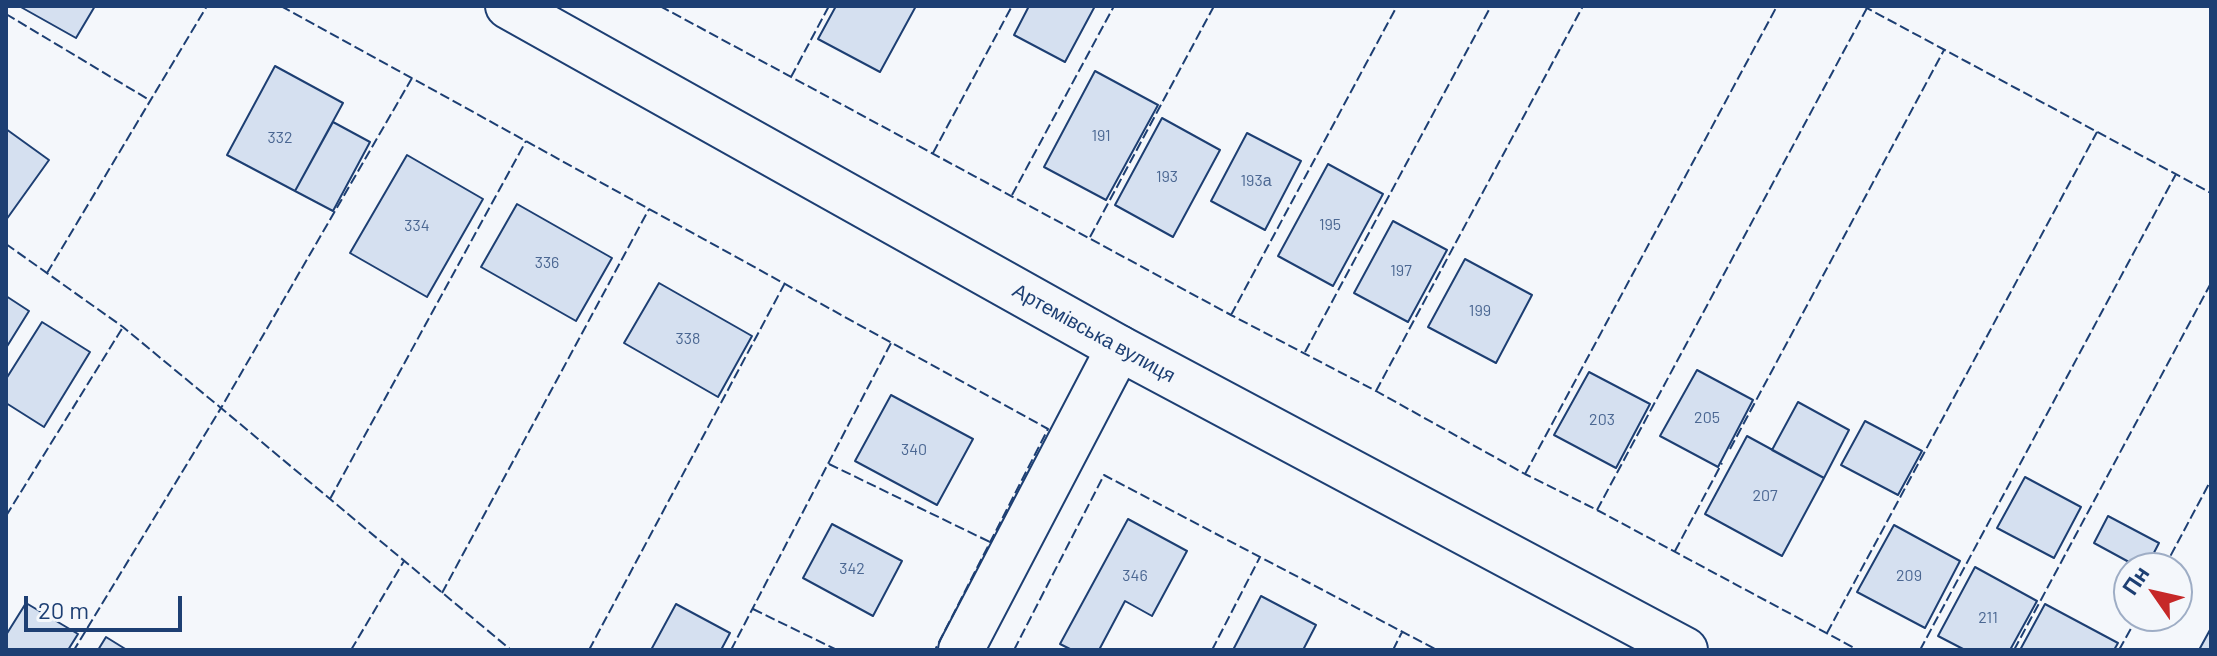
<!DOCTYPE html>
<meta charset="utf-8">
<style>
body{margin:0}
#map{position:relative;width:2217px;height:656px;overflow:hidden;background:#f4f7fb;font-family:Barlow,sans-serif}
canvas{display:block}
.frame{position:absolute;inset:0;border:8px solid #1d3f73;pointer-events:none}
.north{position:absolute;left:2113px;top:552px;width:80px;height:80px;box-sizing:border-box;background:#f4f7fb;border:2px solid #9eadc5;border-radius:50%;rotate:304deg;font-size:22px;font-weight:700;line-height:32px;text-align:center;color:#1d3f73}
.north::after{content:'';display:block;margin:auto;width:28px;height:36px;background:#c62828;clip-path:polygon(50% 0,100% 100%,50% 72%,0 100%)}
.scale{position:absolute;left:24px;top:596px;width:158px;height:36px;box-sizing:border-box;border:4px solid #1d3f73;border-top:0;padding-left:10px;font-size:24px;line-height:28px;white-space:nowrap;color:#1d3f73;-webkit-text-stroke:6px #f4f7fb;paint-order:stroke}
</style>
<div id="map">
<canvas width="2217" height="656"></canvas>
<div class="frame"></div>
<div class="north">Пн</div>
<div class="scale">20 m</div>
</div>
<script>
const ctx = document.querySelector('canvas').getContext('2d');
ctx.lineJoin = 'round';
function fillPath(path, color) {
  ctx.fillStyle = color;
  ctx.fill(path, 'evenodd');
}
function trace(path, color, width, dash) {
  ctx.strokeStyle = color;
  ctx.lineWidth = width;
  ctx.lineCap = dash ? 'butt' : 'round';
  ctx.setLineDash(dash || []);
  ctx.stroke(path);
}
function write(font, color, halo, rows, align = 'center') {
  ctx.font = font + ' Barlow,sans-serif';
  ctx.lineWidth = 6;
  ctx.setLineDash([]);
  ctx.textBaseline = 'middle';
  ctx.strokeStyle = halo;
  ctx.fillStyle = color;
  for (const [text, x, y, turn = 0] of rows) {
    ctx.save();
    ctx.translate(x, y);
    ctx.rotate((+turn || 0) * Math.PI / 180);
    ctx.textAlign = isNaN(turn) ? turn : align;
    if (halo) ctx.strokeText(text, 0, 0);
    ctx.fillText(text, 0, 0);
    ctx.restore();
  }
}
const building = new Path2D(`
 M19,6H95L76,38Z
 M836,6H916L880,72L818,39Z
 M1029,6H1095L1065,62L1014,35Z
 M275,66L343,103L295,191L227,155Z
 M1095,71L1158,105L1106,200L1044,167Z
 M1162,118L1220,150L1173,237L1115,205Z
 M333,122L370,142L333,211L295,191Z
 M6,129L49,160L6,220Z
 M1247,133L1301,161L1265,230L1211,201Z
 M407,155L483,199L427,297L350,253Z
 M1328,164L1383,194L1333,286L1278,256Z
 M517,204L612,258L576,321L481,267Z
 M1393,221L1447,250L1408,322L1354,293Z
 M1465,259L1532,295L1496,363L1428,327Z
 M659,283L752,336L718,397L624,343Z
 M6,296L29,311L6,348Z
 M42,322L90,352L44,427L6,403V379Z
 M1697,370L1753,400L1718,467L1660,436Z
 M1589,372L1650,404L1616,468L1554,435Z
 M891,395L973,439L937,505L855,461Z
 M1798,402L1849,430L1824,478L1772,450Z
 M1865,421L1922,451L1898,495L1841,465Z
 M1747,436L1824,478L1782,556L1705,514Z
 M2025,477L2081,507L2054,558L1997,528Z
 M2108,516L2159,543L2146,568H2140L2094,543Z
 M1128,519L1187,551L1152,616L1125,601L1099,650H1072L1060,644Z
 M832,524L902,561L873,616L803,578Z
 M1894,525L1960,561L1925,628L1857,592Z
 M1975,567L2037,601L2010,650H1965L1938,636Z
 M1261,596L1316,625L1303,650H1233Z
 M26,603L78,634L68,650H6V635Z
 M676,604L730,633L721,650H651Z
 M2045,604L2118,643L2114,650H2020Z
 M2211,628V650H2199Z
 M106,637L127,650H98Z`);
fillPath(building, '#d5e0f0');
trace(building, '#1d3f73', 2);
const street = new Path2D(`
 M961,650L1119,348`);
const secondary = new Path2D(`
 M508,6L1119,348L1685,650`);
trace(street, '#1d3f73', 48);
trace(secondary, '#1d3f73', 48);
trace(street, '#f4f7fb', 44);
trace(secondary, '#f4f7fb', 44);
trace(new Path2D(`
 M281,6L1048,429L935,650
 M660,6L1231,315L1376,391L1525,474L1597,510L1858,650
 M1863,6L2211,193
 M6,14L151,101
 M791,77L829,6
 M412,78L221,408L511,650
 M933,153L1012,6
 M1012,195L1114,6
 M1090,237L1214,6
 M6,244L123,327L221,408L74,650
 M47,273L207,6
 M1231,315L1397,6
 M1305,352L1491,6
 M1376,391L1583,6
 M1730,449L1944,50
 M829,464L992,543
 M1525,474L1777,6
 M330,499L526,141
 M1597,510L1867,8
 M6,516L123,327
 M1675,551L1722,463
 M2164,568L2211,480
 M442,593L649,209
 M753,609L837,650
 M1827,633L2097,132
 M351,650L404,561
 M589,650L785,283
 M731,650L891,343
 M1014,650L1104,475L1437,650
 M1212,650L1260,557
 M1393,650L1402,632
 M1920,650L2176,174
 M2014,650L2211,283
 M2119,650L2138,616`), '#1d3f73', 2, [10, 4]);
write('16px', '#4b6792', null, [
 ["191",1101,136],
 ["332",280,138],
 ["193",1167,177],
 ["193а",1256,181],
 ["195",1330,225],
 ["334",417,226],
 ["336",547,263],
 ["197",1401,271],
 ["199",1480,311],
 ["338",688,339],
 ["205",1707,418],
 ["203",1602,420],
 ["340",914,450],
 ["207",1765,496],
 ["342",852,569],
 ["346",1135,576],
 ["209",1909,576],
 ["211",1988,618]
]);
write('20px', '#1d3f73', '#f4f7fb', [
 ["Артемівська вулиця",1094,333,29]
]);
</script>
